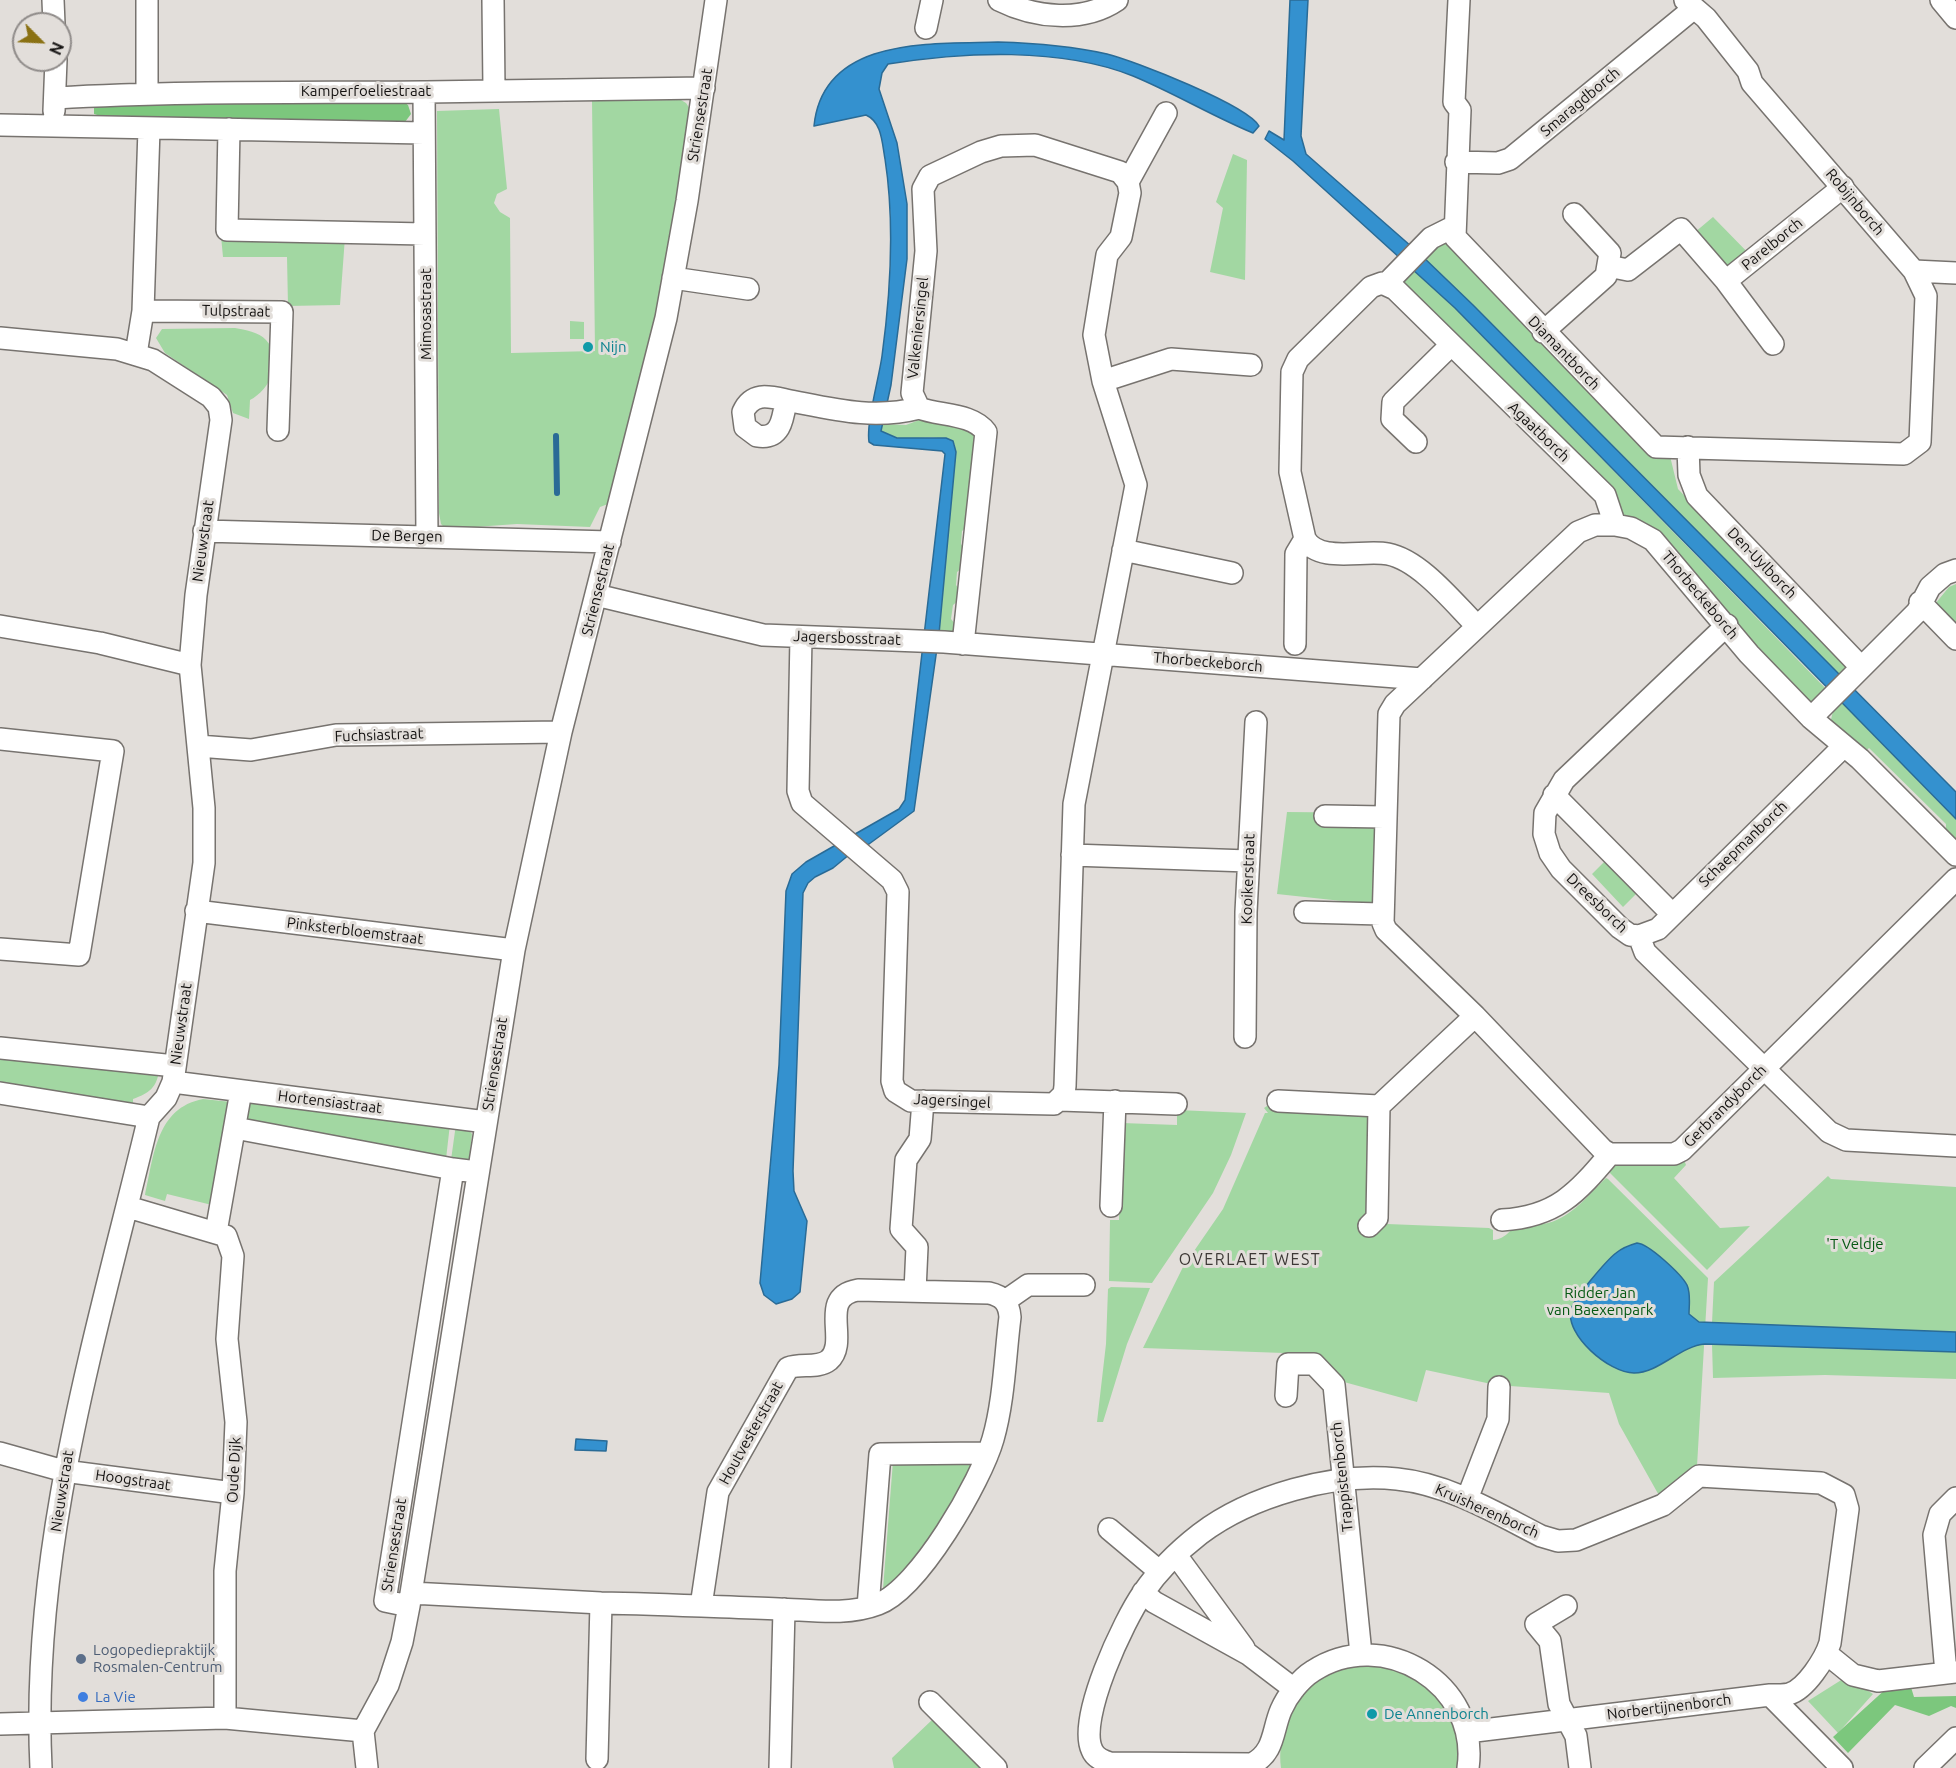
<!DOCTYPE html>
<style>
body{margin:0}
#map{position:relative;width:1956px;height:1768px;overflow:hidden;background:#e2deda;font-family:Ubuntu,sans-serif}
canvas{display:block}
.north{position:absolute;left:12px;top:12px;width:60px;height:60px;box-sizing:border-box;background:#e2deda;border:2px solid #908c8a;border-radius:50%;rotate:114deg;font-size:16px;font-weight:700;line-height:24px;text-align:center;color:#141211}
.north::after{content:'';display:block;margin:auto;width:21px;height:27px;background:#8a7113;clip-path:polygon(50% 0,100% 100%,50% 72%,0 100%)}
</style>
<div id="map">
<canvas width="1956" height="1768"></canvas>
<div class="north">N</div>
</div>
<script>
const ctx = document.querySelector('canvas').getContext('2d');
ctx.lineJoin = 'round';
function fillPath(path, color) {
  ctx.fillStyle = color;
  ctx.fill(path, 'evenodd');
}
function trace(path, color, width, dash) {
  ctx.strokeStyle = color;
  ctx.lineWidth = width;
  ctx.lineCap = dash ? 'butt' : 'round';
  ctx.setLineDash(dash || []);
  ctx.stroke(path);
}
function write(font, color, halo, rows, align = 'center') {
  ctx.font = font + ' Ubuntu,sans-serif';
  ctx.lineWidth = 6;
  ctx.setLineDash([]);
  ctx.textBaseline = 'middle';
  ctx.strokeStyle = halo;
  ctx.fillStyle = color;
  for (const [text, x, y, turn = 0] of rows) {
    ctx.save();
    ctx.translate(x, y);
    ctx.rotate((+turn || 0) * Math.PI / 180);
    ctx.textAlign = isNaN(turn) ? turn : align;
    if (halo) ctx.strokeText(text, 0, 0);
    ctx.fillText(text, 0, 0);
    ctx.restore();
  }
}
fillPath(new Path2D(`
 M681,100L686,103L692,112C671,245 650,376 608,504L600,507L590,527L517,524L446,529L441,524L439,513L437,111L499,109L507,189L497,194L494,203L500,212L510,218L511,353L595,351L592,101Z
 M1233,154L1247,160L1245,280L1210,272L1223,208L1216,202Z
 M1713,217L1757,262L1730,289L1688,238Z
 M1442,235L1670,456L1678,489L1852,670L1843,680L1420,254Z
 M221,236L345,237L340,305L288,306L287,257H223Z
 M1409,266L1455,308L1830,693L1812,705L1760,650L1693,571L1649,525L1628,517L1612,515L1397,276Z
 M570,321L584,322V339H570Z
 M235,328C245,330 259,332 266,340C284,360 270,390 250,400L249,419L233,413L227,395L165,353L156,338L162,329Z
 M922,419L970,428L978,435L969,525L962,531L961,544L965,550L963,567L957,572L956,585L960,591L959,600L953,605L951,619L956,625L952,633L939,634L955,445C934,428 902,448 881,431L882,424L906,425Z
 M1956,584V624L1935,604L1949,587Z
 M1842,703L1956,819V842L1946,833V824L1869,748L1866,751L1830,724L1833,711Z
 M1287,812L1387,813L1379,905L1277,894Z
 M1605,861L1636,894L1623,907L1592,874Z
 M0,1054L159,1070C157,1088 149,1093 133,1099V1103L0,1084Z
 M203,1099L231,1102L212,1205L167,1194L165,1201L145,1195C154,1156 156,1108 203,1099Z
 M248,1100L450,1124L446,1159L244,1122Z
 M1267,1106L1383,1110L1380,1231L1387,1224L1489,1228L1493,1230V1240C1507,1239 1509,1229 1520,1224C1530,1220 1538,1225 1548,1223C1572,1217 1588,1195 1606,1178L1608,1179L1708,1278L1697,1466L1661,1499L1619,1424L1609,1393L1496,1385L1426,1370L1417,1402L1344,1382L1312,1354L1143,1348L1183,1267L1223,1209L1265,1113H1268L1264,1108Z
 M1177,1110L1246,1113L1231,1155L1213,1193L1152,1283L1109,1281L1110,1220H1119L1122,1123L1177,1125Z
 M456,1124L467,1128L472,1134L469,1160L464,1163L451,1160Z
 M1618,1155L1683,1157L1686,1165L1674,1178L1720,1228L1750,1226L1707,1270L1608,1171Z
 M1828,1176L1831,1179L1956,1187V1332L1712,1323L1714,1282Z
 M1111,1287L1150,1288L1127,1344L1103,1422H1097L1106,1344L1108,1289Z
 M1712,1344L1956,1352V1379L1825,1375L1713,1378Z
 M893,1461L978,1464L969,1483L902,1580L883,1589Z
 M1348,1662L1407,1668L1452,1708L1464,1768H1281C1277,1736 1290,1701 1314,1678C1322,1671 1338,1667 1348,1662Z
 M1846,1677L1873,1694L1838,1733L1808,1701Z
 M933,1719L981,1768H894L892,1758Z`), '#a2d7a2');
fillPath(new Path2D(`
 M401,100L408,105L411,114L405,122L104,117L94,114V107L98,105Z
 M1910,1684L1914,1697L1956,1696V1708L1951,1706L1929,1716L1895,1705L1848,1753L1833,1737L1888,1687Z`), '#7cc77d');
const water = new Path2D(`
 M1290,0H1308L1301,136L1306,154L1420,254L1473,305L1956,792V819L1455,308L1293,161L1265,139L1269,131L1284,140Z
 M998,42C1034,43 1072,46 1107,54C1135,61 1247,105 1259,126L1253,133C1212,116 1174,93 1133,76C1060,47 964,52 888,64L882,73L879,89L897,143L907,204V259L891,385L881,431L897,438H946L953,441L956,452L939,634L914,811L869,844L850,854L833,868L815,877L808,883L803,893L793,1171L794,1191L807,1221L800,1292L792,1299L776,1304L764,1295L760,1283L779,1065L786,891L792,874L806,862L899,809L905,800L945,454L942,451L874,445L869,442C866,423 879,378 882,356C891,290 895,224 885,159C882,143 882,122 866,115L814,126C823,36 932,44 998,42Z
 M1637,1243C1649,1244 1681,1274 1687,1285C1691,1294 1689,1305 1689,1314L1699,1322L1956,1332V1352L1705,1344C1680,1346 1659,1373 1634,1373C1609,1373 1565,1335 1571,1310C1573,1299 1607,1260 1616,1253C1622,1248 1630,1245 1637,1243Z
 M576,1439L607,1441L606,1451L575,1450Z`);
fillPath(water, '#3491cf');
trace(water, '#2a6b96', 1.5);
trace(new Path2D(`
 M556,436L557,493`), '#2a6b96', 6);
const minor = new Path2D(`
 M53,0L54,24
 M147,0V93
 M493,0L494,89
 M999,0C1035,18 1083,23 1117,0
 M1459,0L1454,102L1460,110L1455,237L1656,447L1904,454L1920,442L1926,296L1914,271L1752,83L1748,71L1706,18L1685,0
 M1941,0L1956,18
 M926,28L932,0
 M424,92L427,537
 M56,98C179,91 300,93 423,92C517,91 611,89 704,88
 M54,111L56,60
 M0,125L424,133
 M229,129L227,230L425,234
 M1456,162L1498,163L1510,159L1693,9
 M1128,182L1166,113
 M1608,266L1628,270L1681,229L1726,281L1773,344
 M1914,271L1956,273
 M673,278L748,289
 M1726,281L1843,187
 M1389,285L1391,279L1431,238L1453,227
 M143,311L282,312L278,430
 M1543,332L1606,276L1610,253L1574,214
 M0,338L117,349L153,360L211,397L219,407L221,420L196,595L190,665L204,808V863L173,1082L166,1098L149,1117C98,1330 30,1546 41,1768
 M136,354L143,311L149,129
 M1103,381L1171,359L1251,365
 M786,400C768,396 752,392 743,412L745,427L757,436C781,440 783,419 786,400C833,409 872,420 919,408
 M1416,442L1392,419L1393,402L1450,346
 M1688,447L1689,475L1697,496L1861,667
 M204,531L610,542
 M1123,550L1232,573
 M596,595L763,635L944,642L1422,679
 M1920,602L1956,639
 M1727,625L1564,780L1545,813L1544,834L1550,853L1561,869L1620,928L1630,935L1639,936L1645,952L1829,1132L1846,1140L1956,1146
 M0,626L100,643L190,665
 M1477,626C1454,603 1420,560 1388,554C1364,549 1319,564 1305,539L1290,472L1292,372L1298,359L1371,287L1382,283L1395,289L1605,495L1615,525
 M801,637L798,791L802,803L892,880L898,892L892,1081L895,1091L911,1101L1054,1104L1064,1094L1065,1086L1074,804L1136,485L1103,381L1094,335L1107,255L1121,237L1130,193L1128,182L1120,172L1035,145L1001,146L981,152L930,176L923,189L926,251L912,393L919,408C940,416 972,413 986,432L963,644
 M1295,644L1296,554L1305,539
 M1811,718L1917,612L1930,587L1945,574L1956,570
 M0,739L113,751L79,955L0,949
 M198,746L251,750L336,735L561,732
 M1554,795L1672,914
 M1325,816L1384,817
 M1072,855L1248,861
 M1956,855L1860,759L1811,718L1749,654L1653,540L1631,528L1615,525H1595L1578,532L1395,704L1389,714L1383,923L1386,930L1475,1016L1603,1150L1610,1154H1674L1682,1150L1956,879
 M196,911L514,950
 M1305,912L1381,914
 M1639,936L1658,929L1844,746
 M1245,1037L1246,912L1256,722
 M0,1048L175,1066
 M173,1082L486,1122
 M0,1093L149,1117
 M1060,1100L1176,1104
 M1278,1101L1379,1106L1475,1016
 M235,1128L453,1169
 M1111,1206L1115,1101
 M128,1207L226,1236L233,1256L227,1339L236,1422L233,1493L225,1571V1718
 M1502,1220C1556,1217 1577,1193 1610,1154
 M1369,1226L1377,1218L1379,1106
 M216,1232L241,1091
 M915,1291L917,1247L901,1229L906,1160L920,1139L923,1101
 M1005,1301L1028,1285H1084
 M1286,1396L1288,1364H1314L1334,1385L1361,1654
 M0,1453L64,1471L233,1493
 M1467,1499L1498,1419L1499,1387
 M1109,1529L1159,1571
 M1176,1555L1244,1648
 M1143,1592L1154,1602L1248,1654L1294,1689
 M411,1593L601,1603C661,1604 720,1607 779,1609C811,1610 847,1616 878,1604C919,1589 981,1481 993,1439C1004,1401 1005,1357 1010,1317C1009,1303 1003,1296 989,1293L858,1290C817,1297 850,1341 829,1360C818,1369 801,1363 788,1368L718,1492L701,1606
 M409,1606L385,1601L453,1169L477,1172
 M1566,1606L1536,1624L1550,1641L1559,1704L1576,1736L1580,1768
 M868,1607L880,1454L988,1453
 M1827,1654L1853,1675L1878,1681L1956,1672
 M1946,1673L1934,1535L1940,1514L1956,1498
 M930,1702L996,1768
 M0,1724L225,1718L363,1731
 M1467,1732L1770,1695L1842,1768
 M597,1759L601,1603
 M367,1768L363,1731L388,1685L402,1642L409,1606L514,950L561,732L666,318L687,201L716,0
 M780,1768L784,1609
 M1468,1768C1480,1684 1383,1625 1313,1671C1300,1679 1287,1696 1281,1710C1272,1731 1275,1752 1252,1764L1110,1763C1103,1761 1095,1758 1092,1750C1077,1719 1124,1620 1143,1593C1158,1571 1178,1551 1200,1534C1250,1496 1334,1472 1397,1479C1448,1484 1496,1513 1541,1536L1558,1541L1576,1540L1663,1505L1699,1476L1821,1483L1844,1495L1848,1509L1830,1643C1825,1659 1806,1689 1789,1694C1783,1695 1776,1695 1770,1695
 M1925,1768L1956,1738`);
trace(minor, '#77736f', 24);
trace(minor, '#fff', 21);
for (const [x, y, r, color] of [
 [588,347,6,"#0f9aa8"],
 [81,1659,6,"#5c6f8a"],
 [83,1697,6,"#3f7fe0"],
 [1372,1714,6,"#0f9aa8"]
]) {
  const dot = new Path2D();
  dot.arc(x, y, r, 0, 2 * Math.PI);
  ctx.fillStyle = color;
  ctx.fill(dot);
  trace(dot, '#e2deda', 2);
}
write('15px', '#141211', '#e2deda', [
 ["Kamperfoeliestraat",366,91],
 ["Smaragdborch",1580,102,-40],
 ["Striensestraat",700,115,-81],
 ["Robijnborch",1855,202,50],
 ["Parelborch",1772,244,-39],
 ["Tulpstraat",236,311,1],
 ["Mimosastraat",426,314,-90],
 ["Valkeniersingel",918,328,-84],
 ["Diamantborch",1564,353,46],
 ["Agaatborch",1539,432,44],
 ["De Bergen",407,536,1],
 ["Nieuwstraat",203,541,-82],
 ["Den-Uylborch",1762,563,46],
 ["Striensestraat",598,590,-76],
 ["Thorbeckeborch",1700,595,50],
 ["Jagersbosstraat",847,638,2],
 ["Thorbeckeborch",1208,662,5],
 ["Fuchsiastraat",379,735,-2],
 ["Schaepmanborch",1743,844,-44],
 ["Kooikerstraat",1248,879,-88],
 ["Dreesborch",1597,903,44],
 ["Pinksterbloemstraat",355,931,7],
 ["Nieuwstraat",181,1024,-82],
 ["Striensestraat",495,1064,-81],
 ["Jagersingel",952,1101,3],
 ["Hortensiastraat",330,1102,7],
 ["Gerbrandyborch",1725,1106,-45],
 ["Houtvesterstraat",751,1433,-61],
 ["Oude Dijk",234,1470,-87],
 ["Trappistenborch",1342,1477,-96],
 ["Hoogstraat",133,1480,8],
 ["Nieuwstraat",62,1491,-81],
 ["Kruisherenborch",1487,1511,24],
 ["Striensestraat",394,1545,-81],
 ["Norbertijnenborch",1669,1707,-7]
]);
write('15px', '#0d838f', '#e2deda', [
 ["Nijn",600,347],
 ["De Annenborch",1384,1714]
], 'left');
write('15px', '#055913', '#e2deda', [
 ["'T Veldje",1855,1244],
 ["Ridder Jan",1600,1293],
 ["van Baexenpark",1600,1310]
]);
write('15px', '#4e5e75', '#e2deda', [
 ["Logopediepraktijk",93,1650],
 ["Rosmalen-Centrum",93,1667]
], 'left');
write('15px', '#366cbe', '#e2deda', [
 ["La Vie",95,1697]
], 'left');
ctx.letterSpacing = '1.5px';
write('16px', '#3c3835', '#e2deda', [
 ["OVERLAET WEST",1250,1260]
]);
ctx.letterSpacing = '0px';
</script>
